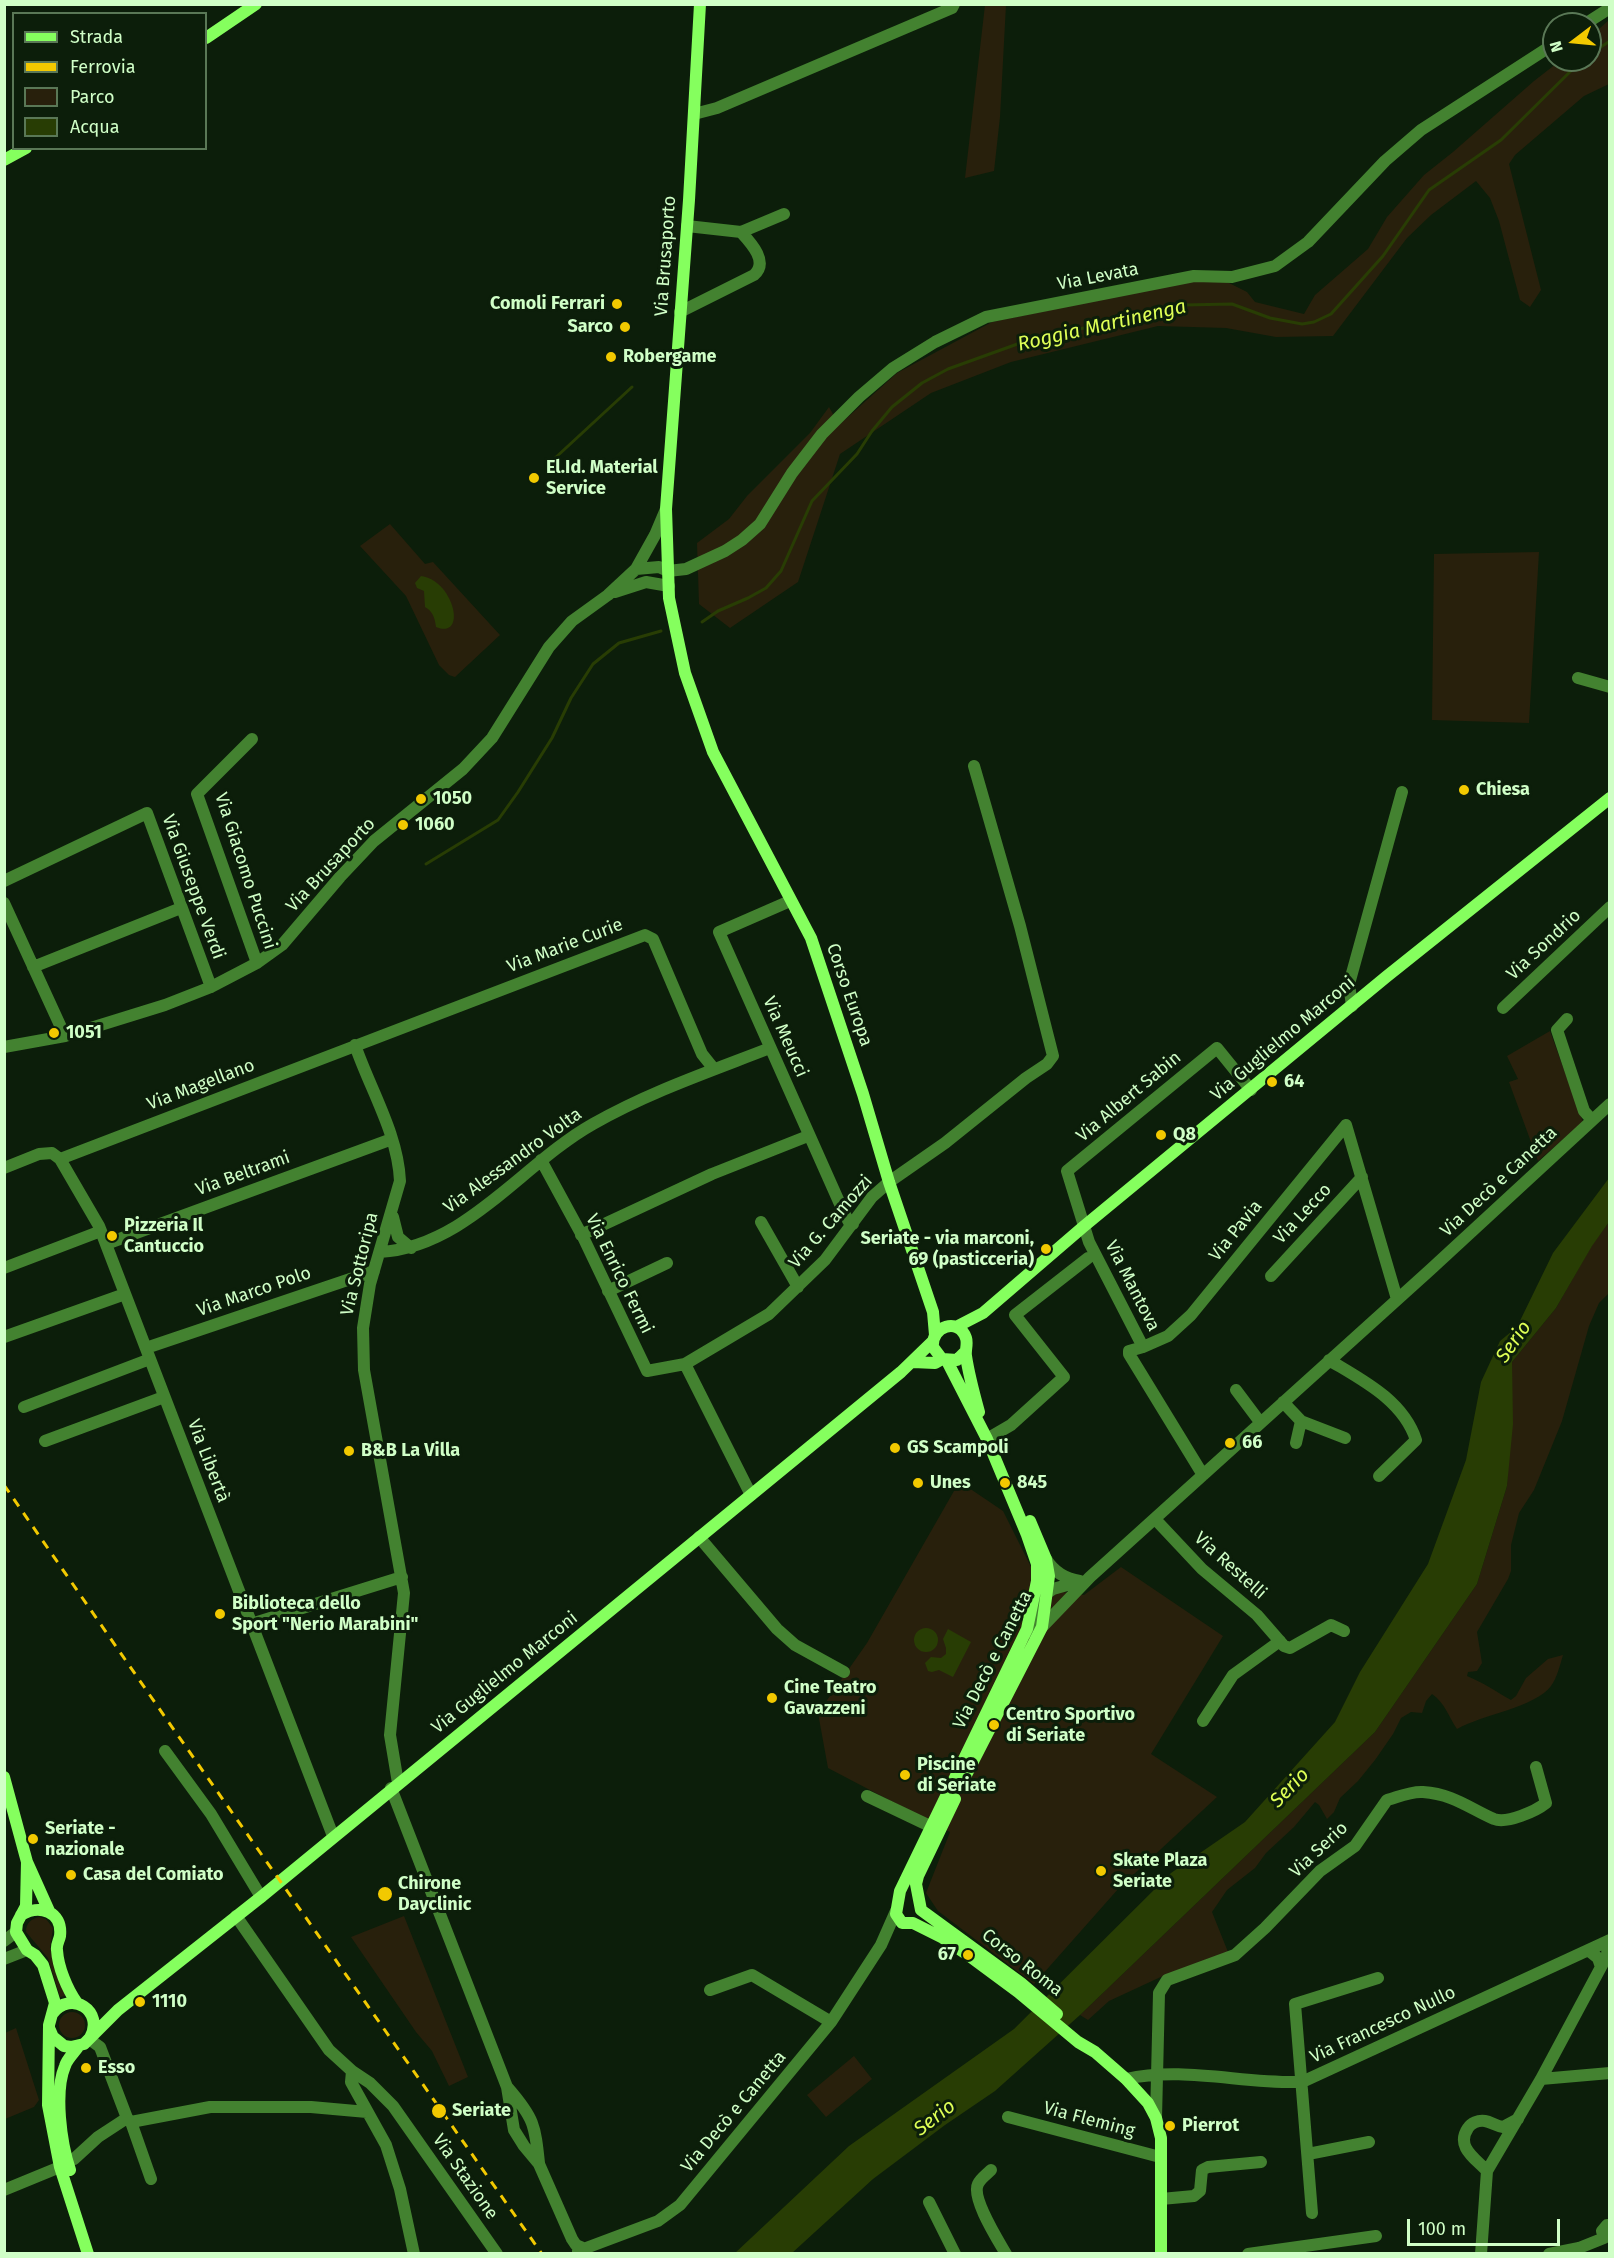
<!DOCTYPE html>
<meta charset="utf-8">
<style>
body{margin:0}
#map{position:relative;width:1614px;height:2258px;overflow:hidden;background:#0c1e0a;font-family:"Fira Sans",sans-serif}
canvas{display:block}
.frame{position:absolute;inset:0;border:6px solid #d0ffc7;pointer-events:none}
.legend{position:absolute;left:12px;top:12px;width:195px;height:138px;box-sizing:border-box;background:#0c1e0a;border:2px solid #5a7856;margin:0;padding:8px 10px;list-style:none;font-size:18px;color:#d0ffc7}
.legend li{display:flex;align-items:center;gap:12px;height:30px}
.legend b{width:30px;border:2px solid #5a7856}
.north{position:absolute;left:1542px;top:12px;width:60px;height:60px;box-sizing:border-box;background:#0c1e0a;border:2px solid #5a7856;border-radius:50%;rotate:254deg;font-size:16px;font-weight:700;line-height:24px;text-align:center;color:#d0ffc7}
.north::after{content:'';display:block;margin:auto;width:21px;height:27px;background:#f2c900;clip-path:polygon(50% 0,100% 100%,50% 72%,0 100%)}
.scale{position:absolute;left:1407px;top:2219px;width:153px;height:27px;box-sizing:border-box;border:3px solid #d0ffc7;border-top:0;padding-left:8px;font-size:18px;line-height:21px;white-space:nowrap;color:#d0ffc7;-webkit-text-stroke:4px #0c1e0a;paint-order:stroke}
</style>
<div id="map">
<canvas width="1614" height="2258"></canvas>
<div class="frame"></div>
<ul class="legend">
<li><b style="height:8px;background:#85ff5e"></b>Strada</li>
<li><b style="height:8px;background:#f2c900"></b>Ferrovia</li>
<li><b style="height:16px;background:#28200c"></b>Parco</li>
<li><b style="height:16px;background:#283d04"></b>Acqua</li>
</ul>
<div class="north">N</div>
<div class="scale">100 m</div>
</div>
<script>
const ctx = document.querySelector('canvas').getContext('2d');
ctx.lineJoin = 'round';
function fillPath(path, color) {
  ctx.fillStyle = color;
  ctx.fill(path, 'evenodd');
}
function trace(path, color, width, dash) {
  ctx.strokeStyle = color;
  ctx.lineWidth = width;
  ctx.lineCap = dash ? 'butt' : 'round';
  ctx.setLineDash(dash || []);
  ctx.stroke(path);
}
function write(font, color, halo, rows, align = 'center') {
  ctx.font = font + ' "Fira Sans",sans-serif';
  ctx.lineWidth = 6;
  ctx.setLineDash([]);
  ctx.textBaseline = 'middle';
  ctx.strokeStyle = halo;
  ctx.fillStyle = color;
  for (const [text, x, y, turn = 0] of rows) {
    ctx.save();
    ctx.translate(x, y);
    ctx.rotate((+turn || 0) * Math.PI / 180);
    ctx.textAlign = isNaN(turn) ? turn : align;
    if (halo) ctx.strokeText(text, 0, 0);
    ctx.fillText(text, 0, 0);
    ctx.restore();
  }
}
fillPath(new Path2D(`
 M985,5H1006L1000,117L994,171L965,178Z
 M1609,20V84L1584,96L1515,155L1509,164L1541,290L1530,307L1520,300L1499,221L1490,198L1476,181L1431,215L1407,238L1333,336L1276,337L1226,328L1158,326L1011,362L931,393L840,454L798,582L730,628L699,604L697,543L729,519L747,496L810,433L829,407L839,425L897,373L992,322L1189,281L1227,282L1247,292L1255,302L1304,314L1315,295L1368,249L1387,217L1424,175L1453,152L1534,81L1561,60H1590V37Z
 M390,524L425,564L433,562L500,635L455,677L449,675L439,665L406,596L360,546Z
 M1539,552L1529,723L1432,720L1434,554Z
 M1550,1031L1583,1122L1538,1161L1509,1082L1518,1079L1507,1056Z
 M1609,1222V1293L1599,1303L1589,1326L1562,1421L1534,1490L1519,1513L1511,1545V1571L1508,1579L1477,1632L1482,1663L1477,1671L1468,1672L1467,1676C1484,1683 1495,1691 1511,1700L1516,1696L1526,1678L1548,1659L1563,1655C1560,1665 1557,1678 1551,1686C1536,1707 1481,1715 1457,1729C1448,1716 1445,1703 1432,1694L1426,1701L1422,1713L1411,1712L1401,1718L1393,1734L1375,1760L1358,1781L1340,1798L1334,1812L1327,1819L1319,1805L1315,1802L1294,1827L1266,1853L1255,1868L1227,1890L1212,1912L1228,1952L1165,1975L1109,2001L1088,2020L1080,2015L1375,1732L1477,1584L1507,1486L1512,1362L1556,1308L1592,1245Z
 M969,1488L1003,1511L1042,1589L1084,1595L1121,1567L1223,1636L1151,1754L1217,1797L1119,1888L1034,1984L938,1911L926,1893L950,1832L828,1768L818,1713L867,1643L954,1491Z
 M404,1916L468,2077L449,2086L432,2051L416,2032L351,1937Z
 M39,1917L46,1919L53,1928L50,1948L65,1996L60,1997L48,1958L26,1932C26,1923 31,1919 39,1917Z
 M59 2025a13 13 0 1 1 26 0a13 13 0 1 1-26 0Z
 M16,2028L39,2100L34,2107L5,2119V2033Z
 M854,2056L872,2079L826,2117L807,2095Z`), '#28200c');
fillPath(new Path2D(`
 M421,576C454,580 468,640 436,627C435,619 433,611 425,607L424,591L417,588L415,583Z
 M1609,1178V1222L1592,1246L1556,1308L1512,1362L1513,1424L1507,1486L1477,1584L1375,1732L1080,2015L995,2091L945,2125L873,2179L792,2253L734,2254L849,2146L1014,2029L1171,1873L1245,1822L1335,1722L1360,1672L1428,1564L1466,1460L1481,1382L1500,1341L1517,1327L1553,1253Z
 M914 1640a12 12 0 1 1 24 0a12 12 0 1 1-24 0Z
 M948,1629L971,1642L953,1677L939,1670L932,1672L928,1671L925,1663L931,1657L941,1658L946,1654V1648L943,1639Z`), '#283d04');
trace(new Path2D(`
 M1590,54L1610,41
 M554,459L632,387
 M702,622L718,611L748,598L766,588L781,571L812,501L857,454L872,431L892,407L922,383L948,369L1023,342L1184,305L1232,304L1270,318L1302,324L1314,322L1331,314L1383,256L1429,190L1501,140L1582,60
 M426,864L498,820L518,792L552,738L571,698L593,664L619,643L661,631`), '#283d04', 3);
trace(new Path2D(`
 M1585,24L1610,8
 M694,114L717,108L952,8L954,4
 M741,232L784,214
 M680,312L754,275C769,262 751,243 741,232L687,226
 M636,569L659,567L668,571L686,569L725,551L742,540L760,524L792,473L822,434L859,397L893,368L935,342L986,317L1194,276L1232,277L1275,266L1308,242L1385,161L1421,130L1554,44
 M615,592L646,582L669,586
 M1578,678L1610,687
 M252,739L197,794L257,963
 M4,881L147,813L211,987
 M790,901L719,932L844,1213L849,1222L853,1224
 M4,903L65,1036
 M33,967L181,908
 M1352,1006L1349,984L1402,792
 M1503,1008L1610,907
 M1567,1019L1557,1030L1584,1111L1592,1120
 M355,1045C370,1089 398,1134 400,1181L370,1284L363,1328L364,1370L404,1593L390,1735L398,1783
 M4,1047L65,1036L165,1005L211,987L257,963L282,945L340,877L374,841L463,769L492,738L549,647L572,621L608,595L636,569L655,535L666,509
 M1346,1125L1397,1299
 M60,1159L645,935L653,939L702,1054L714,1069
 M541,1160L584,1239L647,1371L685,1364L769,1314L825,1260L872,1197L889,1182L945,1143L1026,1078L1047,1064L1053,1056L1020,926L974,766
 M4,1168L39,1154L52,1153L60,1159L99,1226L333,1836
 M393,1217L398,1237L411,1248
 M761,1222L798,1287
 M581,1235L712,1174L808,1136
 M106,1244L392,1139
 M380,1252C466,1247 522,1164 593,1124C649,1092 711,1071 770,1048
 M4,1268L101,1231
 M1271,1276L1362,1177
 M608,1291L667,1263
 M4,1337L125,1294
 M1143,1347L1168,1336L1191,1315L1346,1125
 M146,1348L374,1271
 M1329,1360C1362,1380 1403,1400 1416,1440L1379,1476
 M685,1364L751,1495
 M1236,1390L1260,1422
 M1283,1402L1301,1421L1345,1438
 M24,1407L150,1359
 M987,1439L1011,1425L1064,1377L1015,1315L1088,1258
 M45,1441L164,1397
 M1296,1443L1301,1421
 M1203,1475L1129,1354V1351L1143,1347L1089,1242L1067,1171L1217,1048L1251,1090
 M1155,1519L1202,1569L1257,1615L1284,1646L1290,1648L1331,1625L1344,1631
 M699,1537L777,1629L795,1645L844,1672
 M1046,1559C1054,1572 1065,1579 1080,1581
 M251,1624L402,1577
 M1042,1627L1090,1577L1430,1270L1610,1104
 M1030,1632L1047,1593L1053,1589L1078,1582
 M1203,1721L1233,1675L1280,1641
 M165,1751L211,1814L261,1897
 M391,1788L507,2087L514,2130L524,2146L539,2164L572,2239L576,2245L583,2248
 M867,1796L932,1827
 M236,1916L329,2050L352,2071L351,2082L386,2145L400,2189L414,2254
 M4,1941L16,1932
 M1588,1950L1598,1958L1601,1967L1607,1956L1608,1941
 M4,1959L27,1950
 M710,1990L752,1975L831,2022
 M89,2039L100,2047L127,2118L131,2122L210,2107H311L367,2112
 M352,2071L370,2083L393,2106L497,2254
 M1126,2079C1183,2066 1243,2084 1302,2082L1610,1940
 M1541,2079L1610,2073
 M508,2088C534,2118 535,2125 539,2163
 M1008,2117L1160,2157
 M1156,2118L1159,1993L1167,1980L1235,1955L1265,1928L1320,1871L1355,1846L1387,1800C1398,1797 1411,1791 1423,1792C1453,1794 1469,1808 1494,1819C1507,1824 1536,1811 1546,1803L1536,1767
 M131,2122L151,2179
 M1308,2154L1369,2142
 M74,2159L98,2137L127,2118
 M991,2170C987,2174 980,2179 978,2184C971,2198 998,2240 1006,2254
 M1487,2171C1476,2159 1455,2147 1468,2128C1471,2123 1478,2120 1485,2121C1491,2122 1496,2126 1503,2127L1518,2119
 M4,2190L60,2167
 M1161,2199L1194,2196L1200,2191L1202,2170L1208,2167L1261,2162
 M929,2202L955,2254
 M1312,2213L1295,2004L1378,1978
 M1604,2238L1602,2231L1607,2225H1610
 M578,2251L658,2221L680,2205L831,2022L881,1945L896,1911
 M1248,2254L1376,2236
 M1481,2254L1487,2171L1541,2079L1601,1967
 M1549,2254L1579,2248L1604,2238`), '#438230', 12);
trace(new Path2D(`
 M700,4L689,200L666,509L669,598L685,673L713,752L811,938L863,1094L889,1182L933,1312L935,1335
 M206,38L256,4
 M4,160L26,148
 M956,1327L983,1313L1083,1227L1386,977L1610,798
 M966,1351L957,1360L942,1359L933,1347C931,1326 959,1317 966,1338C968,1344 965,1350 966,1356C969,1376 974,1394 979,1412
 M947,1361L987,1439L1027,1535L1037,1564V1581L1027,1629L900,1891L896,1914L902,1923H913L943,1938L968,1955L1018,1992L1078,2042L1095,2052L1126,2079L1148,2103L1156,2118L1161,2138V2254
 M913,1362L935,1363L942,1359
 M966,1775L1042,1627L1049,1576L1046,1559L1030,1521
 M4,1777L27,1862L49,1911
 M955,1799L918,1876L916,1884L921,1910L1021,1983L1057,2014
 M27,1862L26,1906L17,1923L16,1932L27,1950L35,1955L43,1965L55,2003L49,2025L48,2105L60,2167L88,2254
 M21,1915C39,1904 63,1911 60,1936C59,1941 56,1945 57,1950C58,1967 67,1989 77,2003
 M52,2014C71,1989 105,2011 90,2038
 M50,2030L53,2037L64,2046L71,2047L84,2044L118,2010L261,1897L901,1372L932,1342
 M70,2170C61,2143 54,2092 65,2066C67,2059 74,2053 78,2047`), '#85ff5e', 12);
trace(new Path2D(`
 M4,1485L165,1717L542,2254`), '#f2c900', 3, [9, 8]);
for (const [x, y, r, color] of [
 [617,304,6,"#f2c900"],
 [625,327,6,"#f2c900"],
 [611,357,6,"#f2c900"],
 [534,478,6,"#f2c900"],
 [1464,790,6,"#f2c900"],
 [421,799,6,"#f2c900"],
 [403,825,6,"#f2c900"],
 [54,1033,6,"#f2c900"],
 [1272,1082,6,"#f2c900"],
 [1161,1135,6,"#f2c900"],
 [112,1236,6,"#f2c900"],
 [1046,1249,6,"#f2c900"],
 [1230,1443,6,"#f2c900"],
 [895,1448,6,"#f2c900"],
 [349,1451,6,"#f2c900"],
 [918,1483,6,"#f2c900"],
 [1005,1483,6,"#f2c900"],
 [220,1614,6,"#f2c900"],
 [772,1698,6,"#f2c900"],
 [994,1725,6,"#f2c900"],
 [905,1775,6,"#f2c900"],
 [33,1839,6,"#f2c900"],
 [1101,1871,6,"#f2c900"],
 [71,1875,6,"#f2c900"],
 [385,1894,8,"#f2c900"],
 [968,1955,6,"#f2c900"],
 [140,2002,6,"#f2c900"],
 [86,2068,6,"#f2c900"],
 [439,2111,8,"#f2c900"],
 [1170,2126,6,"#f2c900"]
]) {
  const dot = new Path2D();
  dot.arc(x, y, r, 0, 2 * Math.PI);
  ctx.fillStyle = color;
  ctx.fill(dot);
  trace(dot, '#0c1e0a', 2);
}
write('18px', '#d0ffc7', '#0c1e0a', [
 ["Via Brusaporto",666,256,-86],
 ["Via Levata",1098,277,-11],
 ["Via Brusaporto",331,865,-47],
 ["Via Giacomo Puccini",245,871,72],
 ["Via Giuseppe Verdi",193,887,70],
 ["Via Sondrio",1544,945,-43],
 ["Via Marie Curie",565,946,-21],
 ["Corso Europa",849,995,71],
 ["Via Meucci",785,1037,66],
 ["Via Guglielmo Marconi",1283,1039,-40],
 ["Via Magellano",201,1085,-21],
 ["Via Albert Sabin",1129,1097,-40],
 ["Via Alessandro Volta",513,1161,-36],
 ["Via Beltrami",243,1174,-20],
 ["Via Decò e Canetta",1499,1182,-43],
 ["Via Lecco",1303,1214,-47],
 ["Via G. Camozzi",831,1222,-49],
 ["Via Pavia",1236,1231,-51],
 ["Via Sottoripa",360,1264,-76],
 ["Via Enrico Fermi",619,1274,64],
 ["Via Mantova",1132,1286,63],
 ["Via Marco Polo",254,1292,-19],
 ["Via Libertà",208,1461,69],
 ["Via Restelli",1230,1566,42],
 ["Via Decò e Canetta",993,1660,-63],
 ["Via Guglielmo Marconi",505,1673,-39],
 ["Via Serio",1319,1850,-43],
 ["Corso Roma",1022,1963,38],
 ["Via Francesco Nullo",1383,2025,-25],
 ["Via Decò e Canetta",734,2112,-50],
 ["Via Fleming",1089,2120,15],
 ["Via Stazione",465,2177,55]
]);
write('bold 18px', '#d0ffc7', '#0c1e0a', [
 ["Comoli Ferrari",605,304,"right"],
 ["Sarco",613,327,"right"],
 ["Robergame",623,357],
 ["El.Id. Material",546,468],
 ["Service",546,489],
 ["Chiesa",1476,790],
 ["1050",433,799],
 ["1060",415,825],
 ["1051",66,1033],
 ["64",1284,1082],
 ["Q8",1173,1135],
 ["Pizzeria Il",124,1226],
 ["Cantuccio",124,1247],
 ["Seriate - via marconi,",1034,1239,"right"],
 ["69 (pasticceria)",1034,1260,"right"],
 ["66",1242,1443],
 ["GS Scampoli",907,1448],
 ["B&B La Villa",361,1451],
 ["Unes",930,1483],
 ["845",1017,1483],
 ["Biblioteca dello",232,1604],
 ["Sport \"Nerio Marabini\"",232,1625],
 ["Cine Teatro",784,1688],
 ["Gavazzeni",784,1709],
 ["Centro Sportivo",1006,1715],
 ["di Seriate",1006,1736],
 ["Piscine",917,1765],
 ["di Seriate",917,1786],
 ["Seriate -",45,1829],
 ["nazionale",45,1850],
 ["Skate Plaza",1113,1861],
 ["Seriate",1113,1882],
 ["Casa del Comiato",83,1875],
 ["Chirone",398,1884],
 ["Dayclinic",398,1905],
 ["67",956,1955,"right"],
 ["1110",152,2002],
 ["Esso",98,2068],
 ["Seriate",452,2111],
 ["Pierrot",1182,2126]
], 'left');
write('italic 20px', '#deff55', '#0c1e0a', [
 ["Roggia Martinenga",1102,326,-13],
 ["Serio",1514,1342,-55],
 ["Serio",1290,1788,-46],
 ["Serio",935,2118,-38]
]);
</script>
